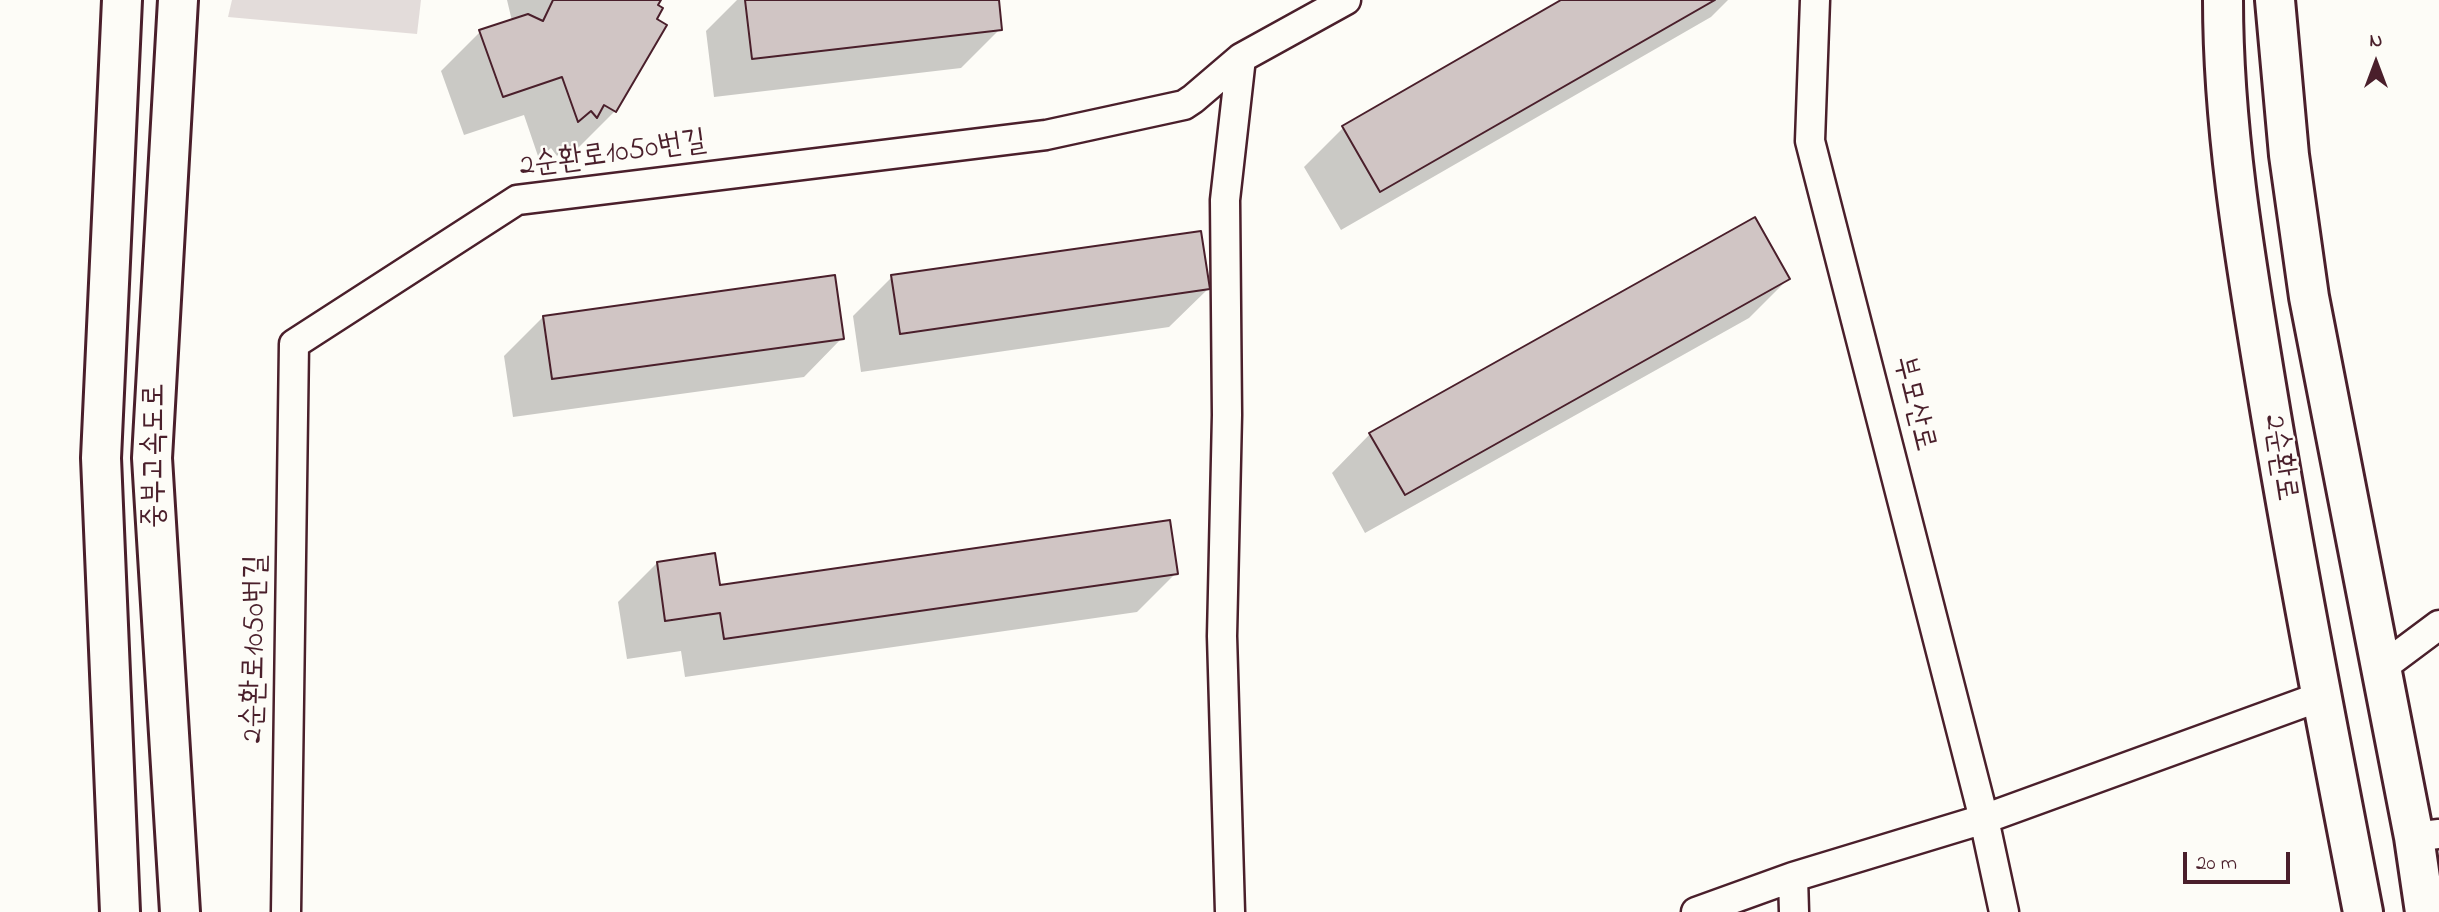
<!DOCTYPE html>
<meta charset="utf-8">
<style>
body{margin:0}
#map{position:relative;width:2439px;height:912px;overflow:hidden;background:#fdfcf7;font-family:"Indie Flower",sans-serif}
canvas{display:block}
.north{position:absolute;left:2341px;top:28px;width:70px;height:70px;-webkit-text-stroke:5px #fdfcf7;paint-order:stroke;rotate:0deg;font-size:19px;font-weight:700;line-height:28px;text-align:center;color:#4a1f2b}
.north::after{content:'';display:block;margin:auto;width:24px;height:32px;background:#4a1f2b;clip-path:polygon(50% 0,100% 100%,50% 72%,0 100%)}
.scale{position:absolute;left:2183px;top:852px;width:107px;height:32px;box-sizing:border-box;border:4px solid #4a1f2b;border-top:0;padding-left:9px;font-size:21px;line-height:24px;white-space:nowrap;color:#4a1f2b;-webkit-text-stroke:5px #fdfcf7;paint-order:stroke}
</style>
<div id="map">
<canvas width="2439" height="912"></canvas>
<div class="north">N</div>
<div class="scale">20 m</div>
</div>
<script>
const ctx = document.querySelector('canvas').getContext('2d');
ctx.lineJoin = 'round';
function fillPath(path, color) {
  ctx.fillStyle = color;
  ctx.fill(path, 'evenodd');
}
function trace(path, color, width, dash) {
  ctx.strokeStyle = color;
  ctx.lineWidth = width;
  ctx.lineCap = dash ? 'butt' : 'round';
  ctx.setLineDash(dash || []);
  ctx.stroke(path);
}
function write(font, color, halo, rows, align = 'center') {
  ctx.font = font + ' "Indie Flower","Poor Story",sans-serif';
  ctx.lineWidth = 5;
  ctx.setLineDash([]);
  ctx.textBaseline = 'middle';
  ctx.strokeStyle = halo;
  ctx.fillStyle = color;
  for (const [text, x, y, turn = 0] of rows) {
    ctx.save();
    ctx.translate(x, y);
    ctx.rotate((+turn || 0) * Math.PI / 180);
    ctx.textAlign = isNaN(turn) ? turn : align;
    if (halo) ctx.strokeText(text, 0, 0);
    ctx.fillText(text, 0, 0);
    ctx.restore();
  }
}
fillPath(new Path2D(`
 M232,0H421L417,34L228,17Z`), '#e3dcda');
fillPath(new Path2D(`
 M507,0H659L615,111L576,150L567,145L557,156L551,148L539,159L524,115L464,135L441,71L480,32L512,21Z
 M737,0H997L1000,29L961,68L714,97L706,31Z
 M1564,0H1728L1711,17L1341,230L1304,167L1343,128Z
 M892,277L1208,289L1169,327L861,372L853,316Z
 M1788,279L1749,318L1365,533L1332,473L1370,434Z
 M543,317L842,338L804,377L513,417L504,356Z
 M657,563L719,587L1176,573L1137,612L685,677L681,651L627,659L618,602Z`), '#0003');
const building = new Path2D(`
 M553,0H661L658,5L663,8L657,19L667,25L616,112L604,105L597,118L591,111L578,122L562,77L503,97L479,30L528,14L543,21Z
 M745,0H999L1002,30L752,59Z
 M1561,0H1715L1380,192L1342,126Z
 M1755,217L1790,279L1405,495L1369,433Z
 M1201,231L1210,289L900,334L891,275Z
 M835,275L844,339L552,379L543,316Z
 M1170,520L1178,574L724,639L720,613L665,621L657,562L715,553L720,585Z`);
fillPath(building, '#d0c5c4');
trace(building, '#4a1f2b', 2);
const street = new Path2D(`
 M1815,0L1810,141L1984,819L2004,912
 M2380,669L2439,625
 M2414,837L2439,834
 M1793,877L1794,912
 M286,912L294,344L517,200L1046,135L1184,105L1193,99L1241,58L1346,0
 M1230,912L1222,636L1227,415L1225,200L1241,58
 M1696,912L1793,877L1984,819L2322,696`);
const secondary = new Path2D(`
 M2223,0C2223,129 2245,258 2266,385C2295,561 2329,736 2363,912
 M2275,0L2289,155L2309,297L2414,837L2425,912`);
const highway = new Path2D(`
 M178,0L152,458L180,912
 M120,912L101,458L122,0`);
trace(street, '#4a1f2b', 33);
trace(secondary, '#4a1f2b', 44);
trace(highway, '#4a1f2b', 44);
trace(street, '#fdfcf7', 28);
trace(secondary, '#fdfcf7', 38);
trace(highway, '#fdfcf7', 38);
write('30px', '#4a1f2b', '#fdfcf7', [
 ["2순환로1050번길",613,156,-8],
 ["부모산로",1912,404,76],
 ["중부고속도로",157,456,-90],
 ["2순환로",2278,458,81],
 ["2순환로1050번길",257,649,-89]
]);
</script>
